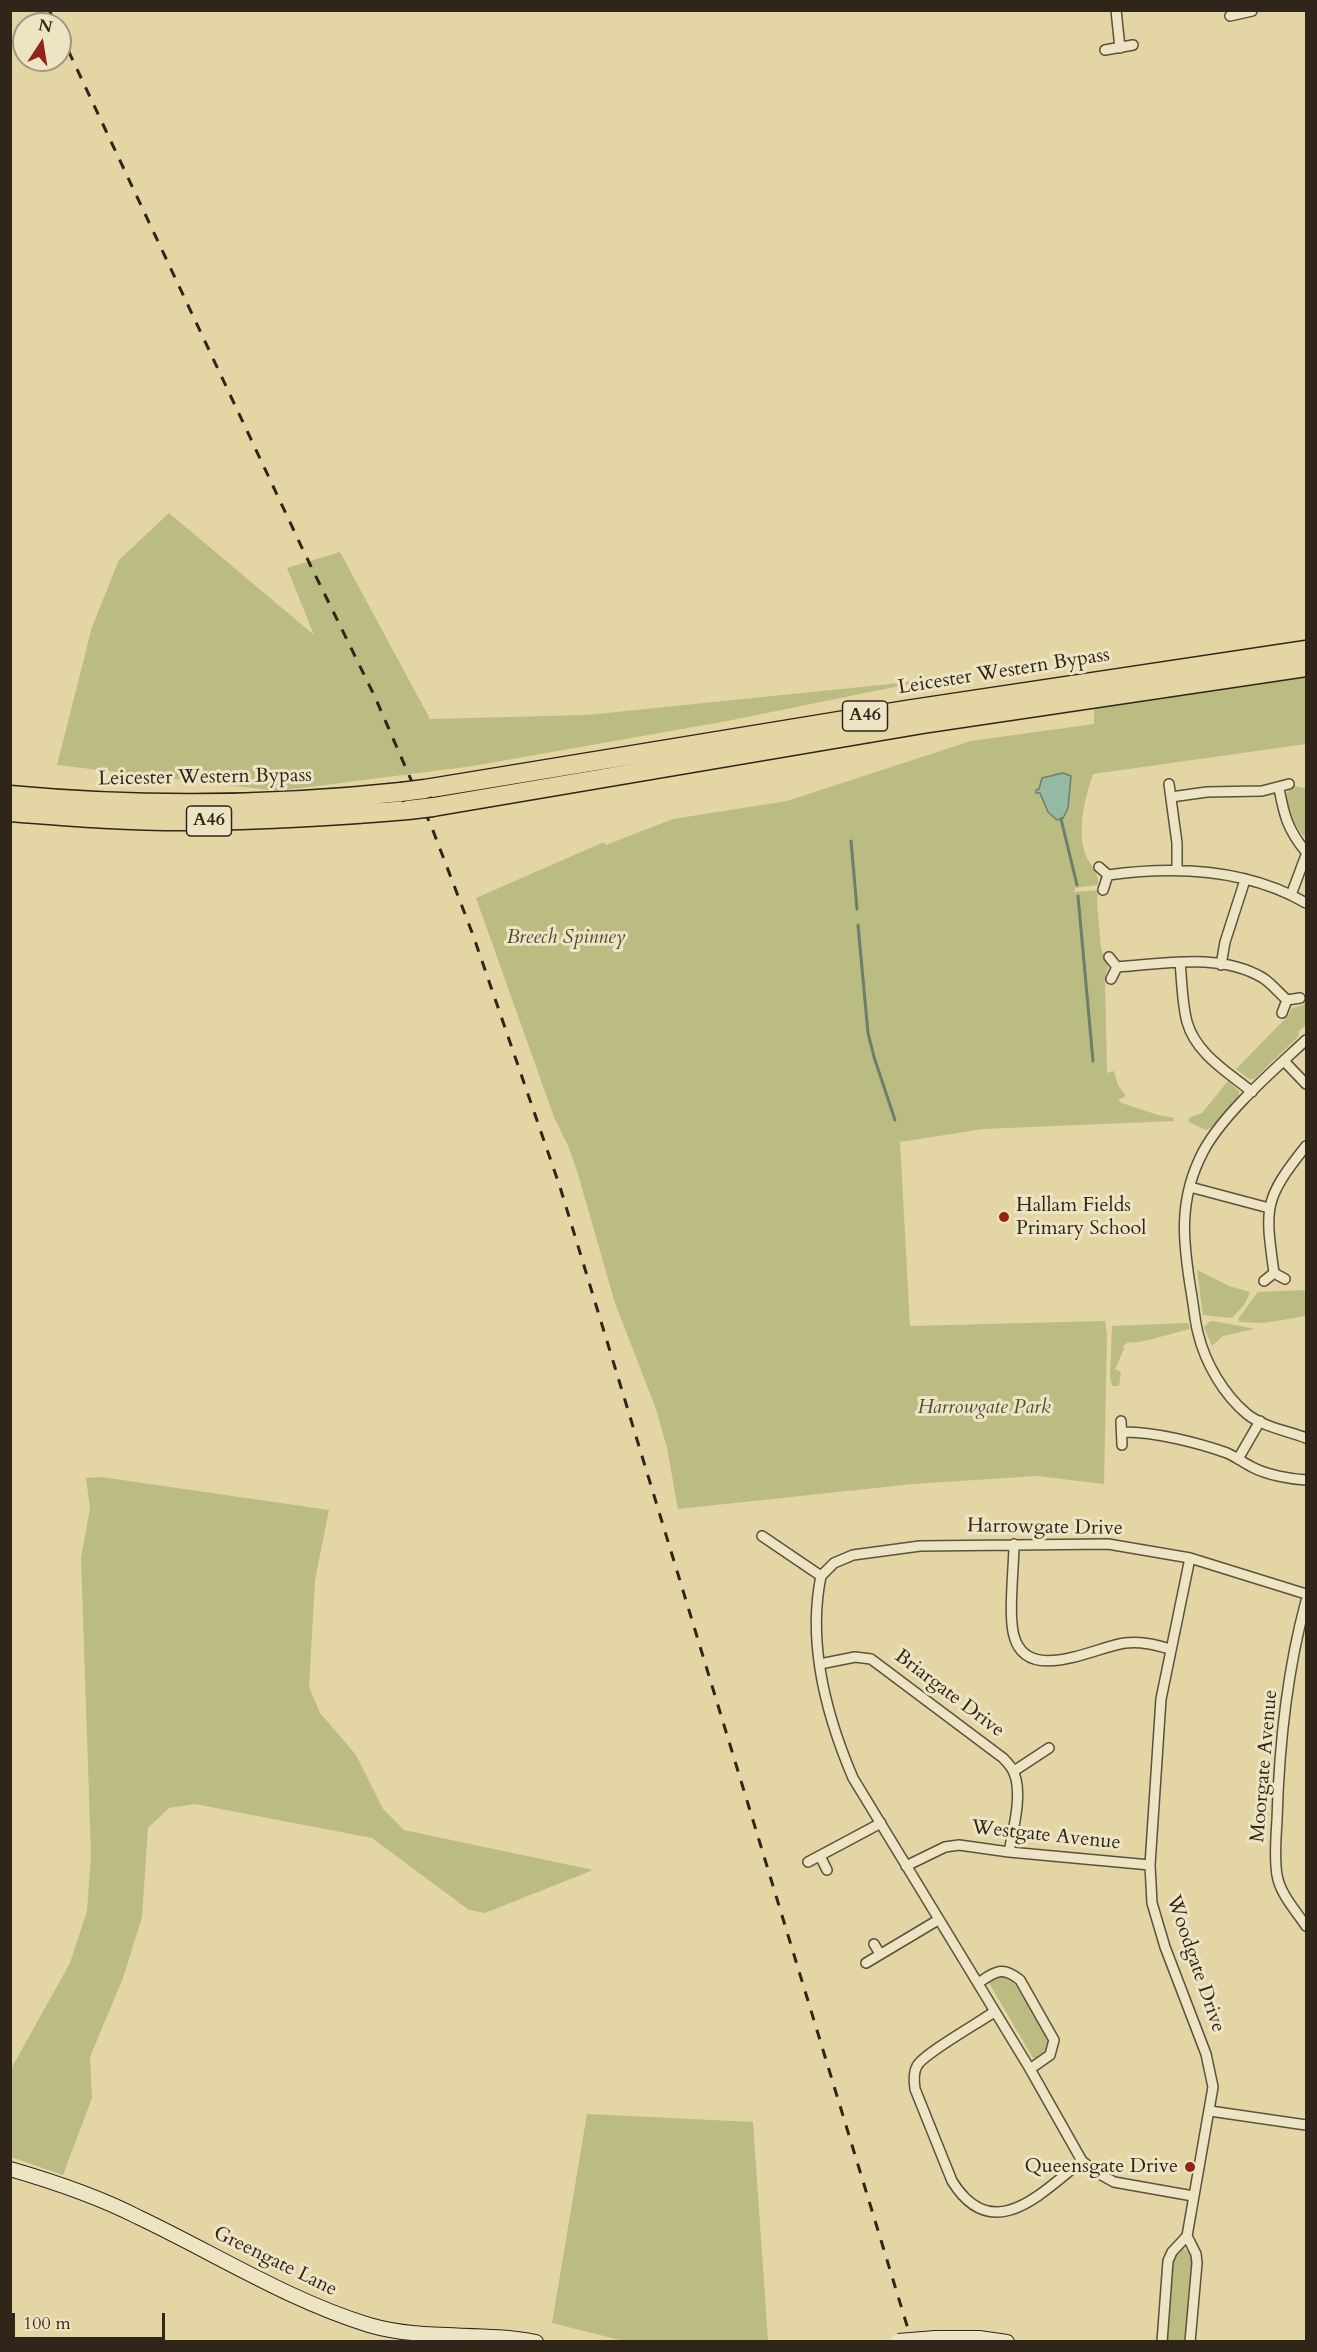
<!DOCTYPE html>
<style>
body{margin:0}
#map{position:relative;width:1317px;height:2352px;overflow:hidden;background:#e3d5a4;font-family:Cardo,serif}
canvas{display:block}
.frame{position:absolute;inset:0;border:12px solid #302519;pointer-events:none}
.north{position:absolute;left:12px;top:12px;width:60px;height:60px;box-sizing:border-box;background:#ede4c4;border:2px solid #a19880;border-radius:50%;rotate:12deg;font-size:16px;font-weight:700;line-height:24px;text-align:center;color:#302519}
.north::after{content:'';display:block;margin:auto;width:21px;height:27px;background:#8f2418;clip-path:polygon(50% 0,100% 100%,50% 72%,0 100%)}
.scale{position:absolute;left:12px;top:2313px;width:153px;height:27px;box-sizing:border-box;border:3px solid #302519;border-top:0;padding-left:8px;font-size:18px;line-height:21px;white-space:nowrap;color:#302519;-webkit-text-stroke:4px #ede4c4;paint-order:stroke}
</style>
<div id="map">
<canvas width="1317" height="2352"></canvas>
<div class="frame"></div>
<div class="north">N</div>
<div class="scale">100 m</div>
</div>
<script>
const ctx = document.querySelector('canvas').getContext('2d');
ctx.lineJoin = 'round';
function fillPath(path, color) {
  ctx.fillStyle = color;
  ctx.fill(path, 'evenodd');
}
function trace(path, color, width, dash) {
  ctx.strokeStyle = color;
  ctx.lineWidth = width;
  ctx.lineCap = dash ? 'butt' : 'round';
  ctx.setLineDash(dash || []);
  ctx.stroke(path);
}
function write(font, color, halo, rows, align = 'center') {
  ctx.font = font + ' Cardo,serif';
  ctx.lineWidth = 6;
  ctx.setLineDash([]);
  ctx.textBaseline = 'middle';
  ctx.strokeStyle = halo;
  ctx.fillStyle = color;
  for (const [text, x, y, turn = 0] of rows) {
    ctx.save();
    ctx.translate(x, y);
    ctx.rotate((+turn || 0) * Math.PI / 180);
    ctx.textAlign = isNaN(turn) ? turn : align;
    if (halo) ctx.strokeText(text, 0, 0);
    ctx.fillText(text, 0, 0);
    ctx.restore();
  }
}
fillPath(new Path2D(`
 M169,513L314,635L287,568L340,552L430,719L587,715L929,680L727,721L473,766L278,791L57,765L92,627L119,560Z
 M1306,675V744L1093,774C1085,798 1078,825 1084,850C1087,863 1100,872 1098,885L1075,888L1074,892L1098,890L1097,903L1101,949L1108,967L1105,978L1107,1073L1114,1071L1118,1085L1126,1096L1118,1100L1122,1103L1158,1115L1174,1118V1121L983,1129L900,1142L910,1326L1105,1321V1318L1107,1335L1104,1484L1037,1476L913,1484L678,1509L667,1448L656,1409L615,1303L577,1171L568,1146L554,1117L476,898L604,842L606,845L673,819L787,801L971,741L1094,724V706Z
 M1294,786L1306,788V838C1298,832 1282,803 1287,793C1289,790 1292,789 1294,786Z
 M1306,997V1025L1299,1031L1298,1037L1254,1079H1249L1236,1069L1288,1016L1292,1008L1303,1005L1302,1000Z
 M1228,1081L1239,1091V1097L1212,1127L1206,1130L1189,1122V1118L1202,1113Z
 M1197,1270L1229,1286L1250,1292L1244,1305L1232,1318L1203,1315Z
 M1306,1290V1316L1264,1323L1240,1322L1238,1319L1258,1292Z
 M1213,1321L1251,1328L1254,1329L1223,1336L1212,1346L1204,1327L1209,1322Z
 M1188,1323L1190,1329C1175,1332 1138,1345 1128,1342L1123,1346L1124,1349L1115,1369L1121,1372L1119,1386H1112L1110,1377L1112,1326Z
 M101,1477L329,1510L315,1580L309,1687L320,1713L356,1755L383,1809L404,1830L593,1870L485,1913L469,1910L372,1838L195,1804L169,1808L148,1828L142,1917L123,1978L90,2057L92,2098L63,2175L11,2157V2069L70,1963L87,1911L91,1856L81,1558L90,1508L86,1478Z
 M998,1974L1011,1978L1048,2037L1049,2050L1038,2058H1033L989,1983Z
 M587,2114L753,2122L768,2341H624L552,2323Z
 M1184,2249L1192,2255L1194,2264L1187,2341L1164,2342L1172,2260L1178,2250Z`), '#babc81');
const water = new Path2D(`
 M1063,773L1071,776L1068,808L1063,818L1057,820L1048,812L1040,793H1036V790L1039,789L1042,778Z`);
fillPath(water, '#96b9a3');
trace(water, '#6d7e6c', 1.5);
trace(new Path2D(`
 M1061,819L1077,885
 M851,841L857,909
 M1078,896L1093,1061
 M858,925L868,1033L874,1057L895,1120`), '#6d7e6c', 3);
const street = new Path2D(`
 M1116,10L1120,48
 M1230,16L1252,11
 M1105,50L1133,45
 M1169,784L1177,843V870
 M1279,788C1284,816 1288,830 1306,852
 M1171,797L1207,792L1262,791L1289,784
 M1099,867L1108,875L1103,890
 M1108,875C1174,866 1247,869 1306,903
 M1291,895L1306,855
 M1109,957L1117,967L1111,979
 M1180,962C1182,982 1182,1003 1187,1022C1196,1054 1228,1072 1252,1092
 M1221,965L1225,942L1245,880
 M1117,967C1163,964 1220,952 1263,978C1272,984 1279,993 1287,1000
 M1282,1013L1287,1000L1300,998
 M1306,1040C1274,1070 1225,1112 1204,1150C1177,1200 1183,1244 1192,1297C1194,1309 1195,1322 1198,1333C1205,1363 1224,1395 1247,1414C1263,1427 1288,1431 1306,1438
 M1284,1061L1306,1084
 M1190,1187L1269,1208
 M1274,1273C1265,1207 1263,1200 1306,1146
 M1264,1281L1274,1273L1285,1279
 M1121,1421L1122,1445
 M1122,1432C1152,1431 1199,1443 1227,1453C1236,1457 1244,1463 1252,1467C1267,1475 1290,1479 1306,1480
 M1238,1459L1260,1421
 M762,1536L821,1576C807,1644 826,1715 853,1778L1030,2069L1082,2161L1096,2172L1114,2182L1193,2196
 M1014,1544C1014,1567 1008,1616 1014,1636C1027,1685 1095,1647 1125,1643C1141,1641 1156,1645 1170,1649
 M821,1576L834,1563L853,1555L920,1546L1108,1544L1190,1558L1306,1594
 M1306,1601C1287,1671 1279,1747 1277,1820C1276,1838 1274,1857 1277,1875C1280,1894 1296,1911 1306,1926
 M820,1664L855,1657L871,1659L1003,1758C1007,1762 1012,1767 1014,1773C1023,1794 1013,1830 1009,1852
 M1014,1771L1049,1748
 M820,1856L827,1870
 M808,1862L881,1823
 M906,1866L945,1847L959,1845L1009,1852L1150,1865
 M874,1944L880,1954
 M866,1963L938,1920
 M978,1983C995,1972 1002,1965 1020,1980L1054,2040L1050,2055L1030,2069
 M994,2012C980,2022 923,2054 917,2066C913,2073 914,2082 915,2089L952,2181C993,2247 1042,2192 1082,2161
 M1210,2111L1306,2125
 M1187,2236L1196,2254L1197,2263L1190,2342
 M1162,2342L1168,2261L1172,2252L1187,2236L1213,2087L1206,2054L1165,1947L1152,1903L1150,1865L1161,1699L1190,1558`);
const secondary = new Path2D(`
 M10,2169C55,2182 97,2196 138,2217C214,2253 288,2300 369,2325C424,2341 480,2331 536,2342
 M935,2338H979L1007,2342`);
const highway = new Path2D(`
 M425,789L906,710L1306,650
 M10,795C140,807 271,806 401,792
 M433,807L923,724L1306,667
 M10,812C73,817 136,822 198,821C268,820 338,816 408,810`);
trace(street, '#5d513c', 12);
trace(secondary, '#302519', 16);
trace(highway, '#302519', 21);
trace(street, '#ede4c4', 9);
trace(secondary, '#ede4c4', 14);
trace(highway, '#e3d5a4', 18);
trace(new Path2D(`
 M49,10L56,24
 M60,33L304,552L375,697L432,828L473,935L560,1187L912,2342`), '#302519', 3, [10, 10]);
const secondaryBridge = new Path2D(`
 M898,2341L935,2338`);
const highwayBridge = new Path2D(`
 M401,792L425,789
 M408,810L433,807`);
trace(secondaryBridge, '#302519', 16, []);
trace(highwayBridge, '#302519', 21, []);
trace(secondaryBridge, '#ede4c4', 14);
trace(highwayBridge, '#e3d5a4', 18);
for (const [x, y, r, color] of [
 [1004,1217,6,"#8f2418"],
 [1190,2167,6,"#8f2418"]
]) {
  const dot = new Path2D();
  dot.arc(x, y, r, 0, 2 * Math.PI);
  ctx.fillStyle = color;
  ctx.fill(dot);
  trace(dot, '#ede4c4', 2);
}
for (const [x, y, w] of [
 [865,716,45],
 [209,821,45]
]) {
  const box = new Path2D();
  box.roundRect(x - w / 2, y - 15, w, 30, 4.5);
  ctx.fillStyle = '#ede4c4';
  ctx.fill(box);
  trace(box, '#302519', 1.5);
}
write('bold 18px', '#302519', null, [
 ["A46",865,716],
 ["A46",209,821]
]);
write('20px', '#302519', '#ede4c4', [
 ["Leicester Western Bypass",1004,672,-9],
 ["Leicester Western Bypass",205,778,-1],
 ["Harrowgate Drive",1045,1528,1],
 ["Briargate Drive",949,1694,37],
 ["Moorgate Avenue",1265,1766,-85],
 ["Westgate Avenue",1046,1836,6],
 ["Woodgate Drive",1195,1964,71],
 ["Greengate Lane",275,2262,26]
]);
write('italic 20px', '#524b33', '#ede4c4', [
 ["Breech Spinney",566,938],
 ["Harrowgate Park",984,1408]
]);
write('20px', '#302519', '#ede4c4', [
 ["Hallam Fields",1016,1206],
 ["Primary School",1016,1229],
 ["Queensgate Drive",1178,2167,"right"]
], 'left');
</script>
